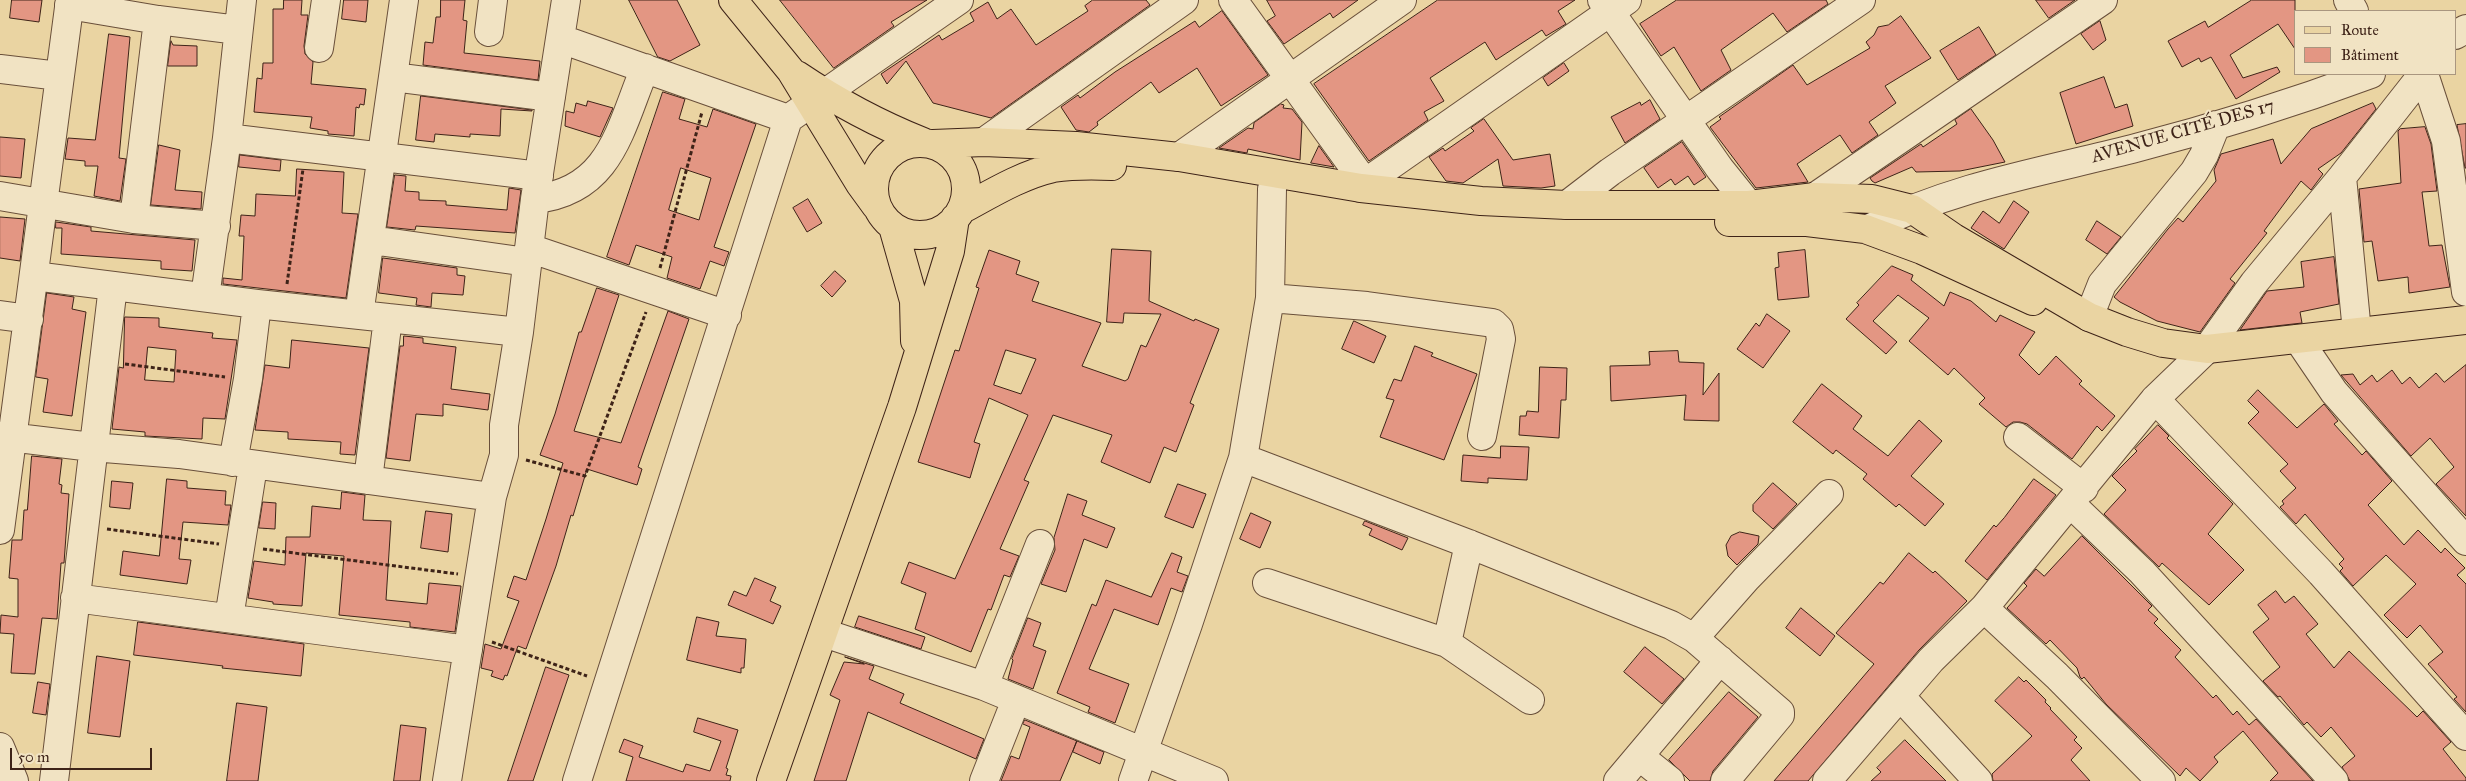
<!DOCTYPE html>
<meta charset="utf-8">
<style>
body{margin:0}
#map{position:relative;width:2466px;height:781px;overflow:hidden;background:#ead4a2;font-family:"IM FELL Great Primer",serif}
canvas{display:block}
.legend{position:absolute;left:2294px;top:10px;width:162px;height:65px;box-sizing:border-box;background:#f1e3c3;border:1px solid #a9967f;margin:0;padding:6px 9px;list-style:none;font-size:15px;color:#3e2318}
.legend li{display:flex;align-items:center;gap:10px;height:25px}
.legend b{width:25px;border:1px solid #a9967f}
.scale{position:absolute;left:10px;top:748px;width:142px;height:22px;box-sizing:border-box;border:2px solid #3e2318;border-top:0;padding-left:6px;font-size:15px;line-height:18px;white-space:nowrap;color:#3e2318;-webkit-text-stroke:4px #f1e3c3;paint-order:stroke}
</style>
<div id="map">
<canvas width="2466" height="781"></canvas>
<ul class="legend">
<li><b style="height:6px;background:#ead4a2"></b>Route</li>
<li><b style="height:14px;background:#e39683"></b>Bâtiment</li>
</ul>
<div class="scale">50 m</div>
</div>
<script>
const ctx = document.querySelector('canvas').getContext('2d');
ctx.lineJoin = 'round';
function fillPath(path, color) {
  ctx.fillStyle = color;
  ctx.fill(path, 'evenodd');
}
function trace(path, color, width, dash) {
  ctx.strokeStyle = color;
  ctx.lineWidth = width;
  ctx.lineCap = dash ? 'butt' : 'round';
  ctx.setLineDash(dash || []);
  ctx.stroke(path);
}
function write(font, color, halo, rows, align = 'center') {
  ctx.font = font + ' "IM FELL Great Primer",serif';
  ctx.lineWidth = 4;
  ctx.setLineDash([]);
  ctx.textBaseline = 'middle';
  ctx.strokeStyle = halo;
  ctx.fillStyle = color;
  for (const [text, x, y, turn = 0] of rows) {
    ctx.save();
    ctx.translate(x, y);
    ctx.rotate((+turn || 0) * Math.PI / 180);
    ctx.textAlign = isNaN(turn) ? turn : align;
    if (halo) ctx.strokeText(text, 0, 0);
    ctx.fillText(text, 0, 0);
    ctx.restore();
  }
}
const building = new Path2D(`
 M12,0H42L39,22L10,18Z
 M284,0H302L301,15H308L304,46L305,54L313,62L311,84L366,89L364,105L360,104L359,108L356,107L354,136L328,134V131L310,128L312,117L254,112L257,78L262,79L263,63H273V9H283Z
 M344,0H368L366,22L342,19Z
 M441,0H465L463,20L467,21L464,53L540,61L538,80L423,65L425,42L433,43L436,17H440Z
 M629,0H677L700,45L670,61L658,57Z
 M780,0H927L891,22L894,26L834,68Z
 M1093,0H1146L1150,5L991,118L933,103L906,61L887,84L881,74L939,35L942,40L974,21L970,13L988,2L997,19L1011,9L1036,45L1088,11L1085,6Z
 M1267,0H1358L1333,18L1330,13L1284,44L1267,21L1275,16Z
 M1438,0H1575L1558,11L1566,24L1546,36L1542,30L1496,60L1485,42L1430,78L1444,101L1424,112L1428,120L1369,161L1314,84Z
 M1677,0H1826L1828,4L1787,32L1773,13L1721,50L1731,70L1701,91L1674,47L1661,56L1640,24Z
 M2036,0H2075L2049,18Z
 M2252,0H2295V49L2278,24L2230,55L2243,78L2277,67L2280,72L2236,99L2211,57L2201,62L2199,58L2182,67L2168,41L2205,21L2208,27Z
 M1222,11L1268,75L1221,106L1197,68L1159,93L1151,82L1097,122L1098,125L1089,132L1076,130L1061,107L1078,95L1080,98L1115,72L1195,21L1199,27Z
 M1901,16L1931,58L1885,86L1896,103L1869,122L1878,135L1852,153L1840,135L1797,164L1808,182L1756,188L1710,127L1721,119L1719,117L1793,65L1807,85L1870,48L1866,42L1874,35L1878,27L1888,25Z
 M2100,21L2106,40L2093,50L2081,34Z
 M1979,27L1996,55L1958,80L1940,51Z
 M109,34L130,37L119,158L126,159L120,201L94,196L98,166H85V161L65,159L68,138L95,140Z
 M171,41L173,45L197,46V66H168Z
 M1564,63L1569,71L1548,86L1543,78Z
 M2104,77L2115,108L2127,104L2133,126L2076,144L2060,93Z
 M663,92L685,99L679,119L707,127L713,109L756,124L714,247L729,252L724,266L710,261L700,289L667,278L672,257L636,245L629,265L607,257ZM681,168L711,178L699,220L669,210Z
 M421,96L532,110V111L501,109L500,136L470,134V137L435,134L434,142L416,140Z
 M1650,100L1660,119L1625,143L1611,117L1640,102L1641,105Z
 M588,101L613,108L600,137L565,126L566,111L574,113L576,103L586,106Z
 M2373,103L2376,109L2341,153L2318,169L2323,174L2311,190L2301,181L2264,231L2267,233L2230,279L2235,283L2200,332L2157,321L2120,302L2114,297L2168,229L2178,218L2183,222L2216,181L2214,170L2221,154L2273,139L2281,164L2311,129Z
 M1281,104L1284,105L1283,108L1292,109L1302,122L1300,160L1248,149L1247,153L1219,148L1248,128L1253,129L1254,123Z
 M1971,109L1993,140L2005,162L1960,171L1916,172L1912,167L1875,183L1872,181L1870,178L1921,144L1923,147L1957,124L1955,120Z
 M1484,119L1513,160L1550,154L1555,186L1541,188L1503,186L1498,159L1463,183L1446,181L1429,157L1443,148L1445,151L1474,131L1471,128Z
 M2466,124V168H2465L2457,125Z
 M2425,127L2431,144L2437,191L2422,192L2429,246L2442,245L2450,287L2409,293L2408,277L2378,281L2372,241L2364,242L2359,189L2401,183L2398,131L2400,129Z
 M0,137L25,139L21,178L0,176Z
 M1682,142L1706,177L1694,185L1688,176L1675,185L1671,179L1658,188L1644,168Z
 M159,145L180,150L175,190L202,192L201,209L151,205Z
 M1319,146L1334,167L1311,163Z
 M240,155L281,160L280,171L239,167Z
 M297,169L344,172L342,213L358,214L346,298L223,284V278L242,280L244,236H239L241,215L255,216L256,194L295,196Z
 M395,175L406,176L405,191L419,192V200L446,201V205L507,210L509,188L521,190L515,233L416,226L415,230L387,227Z
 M808,199L822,223L807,232L793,208Z
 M2014,201L2029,212L2004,249L1971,228L1983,211L1999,223Z
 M0,217L25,219L20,261L0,258Z
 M2097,221L2121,237L2107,254L2086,240Z
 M56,222L91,227V231L195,240L192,271L161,269V261L61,254L62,228H56Z
 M1112,249L1151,251L1149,301L1194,321L1195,319L1219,329L1190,403L1194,405L1176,452L1164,447L1150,483L1101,462L1112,435L1053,415L1024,480L1029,482L1000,549L1019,556L1010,577L1004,575L991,610L988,609L971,652L915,629L926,593L901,583L909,562L955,579L1028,415L989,398L974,442L980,444L970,478L918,462L955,350L959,351L979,288L976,287L989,250L1020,261L1016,274L1039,282L1032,301L1101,323L1082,366L1125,381L1128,379L1141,345L1146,347L1161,314L1124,313L1123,323L1107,322ZM1006,350L1036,359L1021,394L994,385Z
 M1805,250L1809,297L1778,300L1775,268L1779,267L1778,253Z
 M2334,257L2339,304L2300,312L2302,323L2240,330L2267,291L2304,287L2301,262Z
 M383,258L457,268V275L465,276L463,295L432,293L431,307L416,305L417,298L379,293Z
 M1892,266L1913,275L1911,280L1944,306L1950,292L1971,301L1996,322L2000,315L2035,332L2019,355L2039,375L2056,356L2082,381L2079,384L2115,416L2102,431L2097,426L2072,459L2027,424L2020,422H2013L2006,427L1979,404L1985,398L1954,368L1948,375L1909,341L1929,318L1898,295L1873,321L1897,342L1886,354L1846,319L1859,305L1857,303Z
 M835,271L846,281L832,297L821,286Z
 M597,288L619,295L574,431L621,443L668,311L689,319L638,467L642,469L637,485L587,469L573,516L571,515L556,566L526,649L518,646L507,676L505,675L503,680L491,676L493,671L481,668L485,644L501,649L519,601L507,597L514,576L526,580L546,519L563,463L540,455L555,414L579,332H581Z
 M47,293L74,297L72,309L86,312L72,416L43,412L48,379L36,377Z
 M1767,314L1790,331L1763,368L1737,349L1756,323L1759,326Z
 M125,317L159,318V327L213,333L212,338L237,340L225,419L203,418L202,439L145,436V432L112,429L119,367L123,368ZM148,347L176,350L174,382L145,380Z
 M1354,321L1386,336L1374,363L1342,349Z
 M404,336L423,338V343L456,347L451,389L490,394L488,410L443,404V416L416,414L410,461L386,458L400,346H403Z
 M292,340L369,348L355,455L340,454L341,442L288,439V432L255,430L265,365L289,368Z
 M1415,346L1433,353L1431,356L1477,374L1444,460L1380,437L1394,400L1386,398L1394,379L1401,381Z
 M1678,351L1679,362L1704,363L1703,395L1719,373V421L1684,420L1686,395L1611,401L1610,366L1650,365L1649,352Z
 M2466,365V516L2436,484L2454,467L2430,438L2411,456L2341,375L2353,374L2360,385L2372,375L2377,382L2392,370L2402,384L2410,377L2419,388L2436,373L2444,382Z
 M1540,367L1567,368L1566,400H1561L1559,438L1519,435L1520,416H1526L1527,411L1538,412Z
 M1822,384L1862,416L1853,429L1888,456L1919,420L1942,441L1911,476L1944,504L1925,526L1899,504L1896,507L1863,479L1867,474L1836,450L1833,454L1793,422Z
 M2258,390L2297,428L2324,404L2338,421L2334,424L2362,455L2366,451L2392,481L2368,505L2404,545L2418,530L2441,553L2445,548L2465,568L2457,575L2466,584V712L2454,699L2457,697L2428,664L2443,652L2420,625L2407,638L2384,615L2416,584L2386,555L2353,586L2340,571L2343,568L2339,564L2344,559L2305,514L2296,524L2280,507L2284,504L2282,501L2296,488L2280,471L2288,464L2248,423L2259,412L2248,401Z
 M2158,425L2169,436L2167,438L2233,504L2208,534L2244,570L2209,605L2162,563L2159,567L2104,514L2126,490L2112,476L2137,451L2135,449Z
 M1501,446L1529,447L1527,480L1488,478V483L1461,481L1463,455L1500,458Z
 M32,456L62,459L59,484L62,485L61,493L69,494L64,563H61L57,619L42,618L35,674L11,673L14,634L0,633L1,615L18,617V579L9,578L12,540H22L24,510H27Z
 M167,479L187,481V488L226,491L225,505H231L228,525L183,522L179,559L191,560L187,584L120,575L123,551L159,556Z
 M2034,479L2056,495L1987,580L1965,561L1994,525L1996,527L2004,518Z
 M112,481L133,483L130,509L110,507Z
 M1773,483L1797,504L1773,529L1753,511V505Z
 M1178,484L1206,494L1193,528L1165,517Z
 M342,492L365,495L363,520L391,521L386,600L427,604L429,583L461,586L455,632L410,627V622L339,615L344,556L306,553L302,606L273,604V602L248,598L254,561L285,565L286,537H310L312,506L340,509Z
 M1068,494L1087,501L1082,515L1115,528L1107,548L1084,539L1066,592L1041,584L1055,550L1054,538Z
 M263,502L276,503L275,529L259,528Z
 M426,511L452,514L448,552L421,548Z
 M1251,513L1271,522L1260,548L1240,539Z
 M1365,521L1408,538L1402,550L1369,535L1372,529L1363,525Z
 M1740,532L1759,536L1758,544L1737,565L1728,556L1726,545L1731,536Z
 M2082,536L2152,606L2148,610L2158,619L2154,623L2181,650L2175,657L2213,698L2216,695L2233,715L2237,711L2249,725L2256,719L2313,781H2270L2278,773L2243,731L2214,757L2218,762L2200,781L2186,768L2180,776L2106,704L2084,677L2082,679L2080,677L2077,668L2050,640L2046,644L2007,608L2027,586L2024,583L2036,569L2044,576Z
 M1172,553L1182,557L1177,572L1188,576L1182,592L1171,588L1158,625L1114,609L1089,669L1129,684L1115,723L1088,712L1090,707L1057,693L1092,604L1096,606L1106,580L1151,597Z
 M1909,553L1933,573L1935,571L1967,601L1919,650L1808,781H1774L1874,664L1836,633L1880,582L1883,584Z
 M755,578L776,587L770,601L781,606L773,624L728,605L734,591L746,596Z
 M2276,591L2285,603L2294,596L2318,624L2306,634L2334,668L2349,651L2417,717L2423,711L2451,742L2443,749L2466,778V781H2350L2342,767L2355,756L2331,727L2321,737L2307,722L2304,725L2280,696L2278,697L2263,681L2280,667L2253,632L2269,619L2258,605Z
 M1801,608L1835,636L1820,656L1786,628Z
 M859,616L925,637L921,649L855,627Z
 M697,617L719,622L716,636L746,639L744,668H741V673L687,660Z
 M1028,618L1041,623L1033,646L1046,651L1033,689L1008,679L1013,660L1012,659Z
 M138,622L304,644L301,676L222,668L223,666L134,655Z
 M1645,647L1684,679L1662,704L1624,672Z
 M97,656L130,661L120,737L88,733Z
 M845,657L874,666L869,679L904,694L900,703L984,739L976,759L868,712L846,781H814L840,700L830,695L844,662L864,664Z
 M546,667L569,675L533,781H508Z
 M2019,677L2024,682L2026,680L2046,700L2045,702L2051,708L2050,709L2077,737L2074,740L2082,748L2071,760L2090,781H1993L1992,774L2032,736L1995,701Z
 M38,682L50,684L46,715L33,713Z
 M1729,692L1758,717L1713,771L1710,781H1690L1669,760Z
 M237,703L267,707L258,781H227Z
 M698,718L738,730L726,768L728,769L726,775L731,776L730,781H626L633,757L619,752L624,739L643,746L639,757L683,772L686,764L710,771L721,741L694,732Z
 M1025,720L1077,741L1060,781H1001L1011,756L1019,759L1030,727L1023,724Z
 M401,725L426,728L420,781H394Z
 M1905,740L1946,781H1871L1881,772L1877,768Z
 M1077,741L1104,752L1100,764L1073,752Z`);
fillPath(building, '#e39683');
trace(building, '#3e2318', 1);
const minor = new Path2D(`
 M1233,0L1365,183L1361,188
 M1602,0L1720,169L1749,205
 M2348,0L2354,11
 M69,5L158,20L238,30
 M489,32L493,0
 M2455,35L2466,29
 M561,39L788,119
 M319,48L326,0
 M0,69L59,76
 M2424,74L2446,141L2466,292
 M393,77L551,97
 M227,138L539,176
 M984,142L1184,0
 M1179,157L1402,0
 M2342,177L2357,332
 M1365,183L1627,0
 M0,196L134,219L216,226
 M1815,197L2103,0
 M535,199C611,191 620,128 645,68
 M1567,205L1610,172L1861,0
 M134,219L158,20
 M1868,229C1954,186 2041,172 2132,149C2213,128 2293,103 2371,74
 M371,240L527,262
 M529,248L727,315
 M34,276L257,304L519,332
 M205,297L227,138L242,0
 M1270,298L1367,306L1493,323L1499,329L1501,339L1482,436
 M0,315L29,319
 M359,315L404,0
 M2089,317L2102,284L2194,172L2204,155L2216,125
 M2298,339L2334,392L2466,541
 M2155,399L2321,573L2466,736
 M0,436L92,447L179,454L492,497
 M2018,437L2084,488
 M1243,458L1469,544L1671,625L1694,638L1780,712V715L1725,781
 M233,462L248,379L257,304
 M368,480L388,318
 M2071,504L2142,572L2334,781
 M0,530L70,0
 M1267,583L1447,643L1530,700
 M75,598L468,650
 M1984,608L2057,676L2161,781
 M229,618L253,466
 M824,633L984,686L1214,781
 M1694,638L1746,579L1829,494
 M1447,643L1469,544
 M984,686L1040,544
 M1900,696L1978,781
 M0,747L14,781
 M1639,756L1670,781
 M54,781L113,286
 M447,781L492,497L504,455V425L519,332L535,199L566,0
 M577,781L788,119L959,0
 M984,781L1016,700
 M1133,781L1188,624L1243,458L1270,298L1272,189
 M1618,781L1720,660
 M1827,781L1931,660L1984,608L2155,399L2207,349L2254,283L2342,177L2423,74`);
const major = new Path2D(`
 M733,0L791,71L860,184L876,206
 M797,75C837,102 878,124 923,142
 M874 189a46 46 0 1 1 92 0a46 46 0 1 1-92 0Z
 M933,144L984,142L1076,146L1179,157L1361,188L1481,201L1567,205H1749L1815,197L1872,199L1912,209L1954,238L2089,317L2127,332L2163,343L2207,349L2466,320
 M961,210C989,195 1021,175 1053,168C1073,165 1092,165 1112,166
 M1729,222H1807L1865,229L1922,250L2033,301
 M893,227L914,301L915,341
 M771,781L902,407L950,251L955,218`);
trace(minor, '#694f3a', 30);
trace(major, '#3e2318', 30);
trace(new Path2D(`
 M660,268L702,112
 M287,284L303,169
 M125,364L225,377
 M526,460L585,476L646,312
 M107,529L219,544
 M263,549L458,574
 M492,642L587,676`), '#3e2318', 3, [4, 2.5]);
trace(minor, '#f1e3c3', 28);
trace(major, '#ead4a2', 28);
write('18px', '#3e2318', '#f1e3c3', [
 ["AVENUE CITÉ DES 17",2183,132,-16]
]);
</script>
